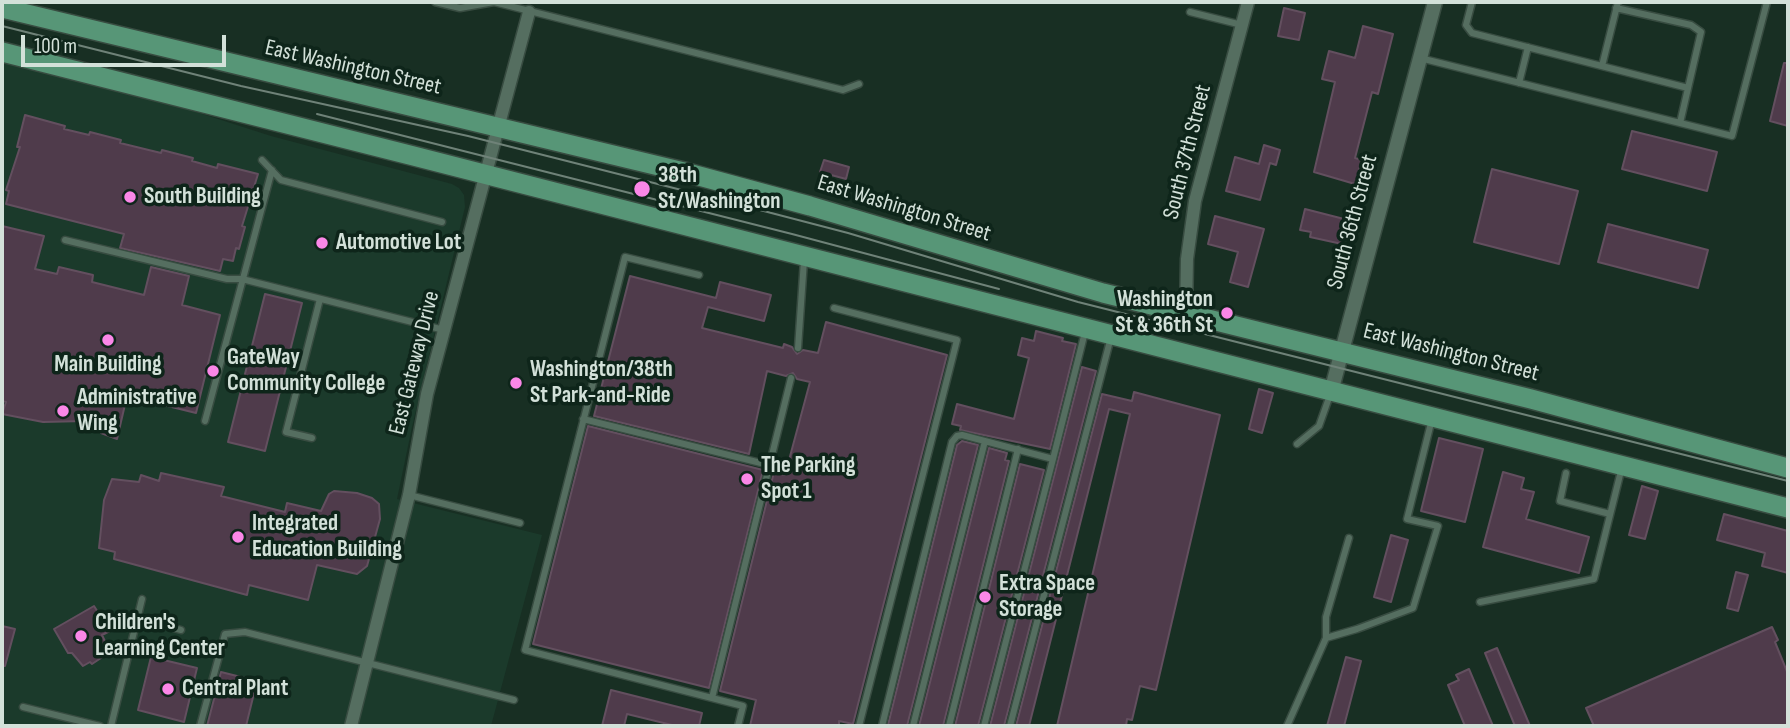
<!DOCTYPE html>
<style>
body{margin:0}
#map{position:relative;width:1790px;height:728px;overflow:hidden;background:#182f23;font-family:"Sofia Sans Condensed",sans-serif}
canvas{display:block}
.frame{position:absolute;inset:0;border:4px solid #d3e1d9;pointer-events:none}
.scale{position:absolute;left:21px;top:35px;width:205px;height:32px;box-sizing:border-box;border:4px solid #d3e1d9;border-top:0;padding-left:9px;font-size:21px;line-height:24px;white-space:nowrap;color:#d3e1d9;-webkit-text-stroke:5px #0e251a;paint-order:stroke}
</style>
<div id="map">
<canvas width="1790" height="728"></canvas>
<div class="frame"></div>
<div class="scale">100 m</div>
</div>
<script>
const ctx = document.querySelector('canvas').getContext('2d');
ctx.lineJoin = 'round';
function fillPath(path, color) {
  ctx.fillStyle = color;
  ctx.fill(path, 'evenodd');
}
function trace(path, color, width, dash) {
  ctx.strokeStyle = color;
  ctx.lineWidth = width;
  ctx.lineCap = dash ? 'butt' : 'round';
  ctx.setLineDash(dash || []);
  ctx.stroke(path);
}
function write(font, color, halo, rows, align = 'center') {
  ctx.font = font + ' "Sofia Sans Condensed",sans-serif';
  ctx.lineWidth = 7;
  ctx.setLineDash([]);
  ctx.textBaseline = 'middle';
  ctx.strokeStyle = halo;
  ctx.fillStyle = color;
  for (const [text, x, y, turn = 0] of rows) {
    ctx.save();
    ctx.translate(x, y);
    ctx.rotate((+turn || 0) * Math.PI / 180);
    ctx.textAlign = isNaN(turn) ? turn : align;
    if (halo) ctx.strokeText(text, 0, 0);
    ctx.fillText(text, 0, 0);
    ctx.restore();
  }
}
fillPath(new Path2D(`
 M2,62L190,110L271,136L452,184L459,188L464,195L465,207L412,427L397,499L542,535L491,726H2Z`), '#1b3a2b');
const building = new Path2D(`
 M1284,8L1305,13L1299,40L1278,36Z
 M1363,26L1393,34L1378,94L1372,92L1355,158L1362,160L1355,184L1314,172L1335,82L1322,79L1329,51L1355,58Z
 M1784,63H1788V126L1770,121Z
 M25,115L65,126L64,129L89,135L90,132L121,140L120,143L161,153L162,150L193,158L192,161L217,168L218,164L258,174L242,226L245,227L239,249L236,248L233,261L223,259L220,271L120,248L124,234L6,204L9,191L6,190L20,147H17Z
 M1632,131L1717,152L1707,191L1622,169Z
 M1264,145L1280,150L1276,165L1270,163L1260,200L1226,191L1235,157L1259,164Z
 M824,160L849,167L846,179L820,172Z
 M1492,169L1578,191L1559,264L1474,242Z
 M1305,209L1348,220L1342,244L1310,237L1311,232L1300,230Z
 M1215,216L1264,229L1248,287L1230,282L1238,252L1208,244Z
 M1608,224L1708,250L1698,288L1598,262Z
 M2,226L44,236L35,269L57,274L59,267L93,275L92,282L144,295L151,267L189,276L182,305L220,315L196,413L127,396L117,439L101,433L102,429L85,421L43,422L2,414L6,402L2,401Z
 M630,276L716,298L720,282L771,295L764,321L708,307L702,328L783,348L784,344L792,347L797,354L803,350L818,353L826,322L947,355L853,724L839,721V726H750L756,700L720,691L774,472L785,475L810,382L797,379L793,373L786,376L767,371L749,454L594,416Z
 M265,294L302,303L265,451L228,442Z
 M1036,331L1063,338L1062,341L1076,344L1050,449L960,430L961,426L952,424L957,404L1014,419L1029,358L1018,355L1022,338L1034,341Z
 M1082,367L1096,371L1004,726H990Z
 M1259,389L1273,393L1262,433L1249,429Z
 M1134,392L1220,415L1156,690L1140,686L1132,720L1127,719L1126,726H1057L1130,414L1109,409L1029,726H1016L1102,394L1132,401Z
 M588,426L763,470L709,688L533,644Z
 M1439,438L1483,449L1465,522L1421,511Z
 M962,441L978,445L907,726H895L888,725L957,445Z
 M989,448L1007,453L1005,460L1009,461L943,726H919Z
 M1020,464L1044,470L978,726H955Z
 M1503,472L1524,478L1521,489L1534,492L1526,519L1589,537L1579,573L1483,547Z
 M161,473L224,487L221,496L285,512L287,503L321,511L329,494L334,491L357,493L372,498L379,504L380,519L367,566L357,574L317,565L308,600L249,585L247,595L114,559L115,552L99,548L104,500L112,479L139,482L141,475L159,481Z
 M1642,486L1658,491L1645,539L1629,535Z
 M1724,514L1788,531V573L1762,566L1765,553L1717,540Z
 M1391,535L1408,540L1391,602L1374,597Z
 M1736,572L1748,575L1738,611L1727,608Z
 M94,606L110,631L102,635L110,652L92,664L90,662L83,666L72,653H68L54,629Z
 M2,626L15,629L5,666H2Z
 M1772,627L1778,640L1775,642L1788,674V726H1594L1586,708Z
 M1497,648L1530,726H1515L1485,653Z
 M151,657L197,668L184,722L138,710Z
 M1346,657L1361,661L1344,726H1327Z
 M1469,669L1493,726H1465L1448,685L1459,680L1456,675Z
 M221,672L257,681L246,726H207Z
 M611,690L702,713L699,726H676L627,714L624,726H602Z`);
fillPath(building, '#4f3b4b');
trace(building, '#634f5f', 2);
const service = new Path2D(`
 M435,2L460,8L494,2L843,90L859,84
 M1472,2L1466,25L1472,33L1688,88
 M1616,8L1691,25L1701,32L1680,123
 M1190,12L1242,25
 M1420,58L1732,136L1767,2
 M1602,66L1618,2
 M1519,83L1528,47
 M262,160L281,180L442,222
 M65,240L227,279H242L444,330
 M699,275L625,257L525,650L743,706L738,726
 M834,308L957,340L859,726
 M798,348L804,260
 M583,419L769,465
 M205,421L272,170
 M312,438L286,432L320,299
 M1297,444L1319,426L1330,395
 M1053,459L1085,332
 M1566,473L1560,501L1610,514
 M409,495L520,523
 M1480,602L1594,579L1622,467
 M137,618L181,630
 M1326,638V617L1349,538
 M712,698L791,378
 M23,707L100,726
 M111,726L142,599
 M200,726L225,634L245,632L514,700
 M882,726L952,442L957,436L962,435L1053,459L984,726
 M913,726L985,441
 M949,726L1018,449
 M1010,726L1111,337
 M1287,726L1326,638L1357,629L1413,608L1438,526L1407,519L1432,419`);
const minor = new Path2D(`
 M1186,314L1187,259L1195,201L1248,2
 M351,726L409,495L427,394L529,12`);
const tertiary = new Path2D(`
 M1331,392L1435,2`);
const primary = new Path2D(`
 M2,8L688,173L810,206L1103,293L1531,399L1788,468
 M2,52C598,201 1192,357 1788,508`);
trace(service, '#384c41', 9);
trace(minor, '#384c41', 15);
trace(tertiary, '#384c41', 17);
trace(primary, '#384c41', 22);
trace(service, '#556e60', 6);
trace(minor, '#556e60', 12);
trace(tertiary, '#556e60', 14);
trace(primary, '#579677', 19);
trace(new Path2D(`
 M2,26L241,86L468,136L733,203L848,233L1078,302L1788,481
 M317,114L792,234L999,289`), '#6f8278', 2);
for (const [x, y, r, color] of [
 [642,189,9,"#fa87e7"],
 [130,197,7,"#fa87e7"],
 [322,243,7,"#fa87e7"],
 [1227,313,7,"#fa87e7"],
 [108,340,7,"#fa87e7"],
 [213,371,7,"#fa87e7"],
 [516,383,7,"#fa87e7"],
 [63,411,7,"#fa87e7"],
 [747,479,7,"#fa87e7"],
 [238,537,7,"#fa87e7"],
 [985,597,7,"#fa87e7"],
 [81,636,7,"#fa87e7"],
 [168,689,7,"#fa87e7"]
]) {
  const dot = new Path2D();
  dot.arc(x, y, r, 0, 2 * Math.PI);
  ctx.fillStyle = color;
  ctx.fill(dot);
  trace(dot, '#0e251a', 2.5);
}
write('23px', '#d3e1d9', '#0e251a', [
 ["East Washington Street",353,68,13],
 ["South 37th Street",1188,152,-76],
 ["East Washington Street",904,209,17],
 ["South 36th Street",1353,222,-75],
 ["East Washington Street",1451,353,14],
 ["East Gateway Drive",415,363,-76]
]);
write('bold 23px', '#d3e1d9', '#0e251a', [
 ["38th",658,176],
 ["St/Washington",658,202],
 ["South Building",144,197],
 ["Automotive Lot",336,243],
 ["Washington",1213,300,"right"],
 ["St & 36th St",1213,326,"right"],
 ["GateWay",227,358],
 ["Community College",227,384],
 ["Main Building",108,365,"center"],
 ["Washington/38th",530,370],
 ["St Park-and-Ride",530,396],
 ["Administrative",77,398],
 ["Wing",77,424],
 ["The Parking",761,466],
 ["Spot 1",761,492],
 ["Integrated",252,524],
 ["Education Building",252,550],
 ["Extra Space",999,584],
 ["Storage",999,610],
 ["Children's",95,623],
 ["Learning Center",95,649],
 ["Central Plant",182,689]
], 'left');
</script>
